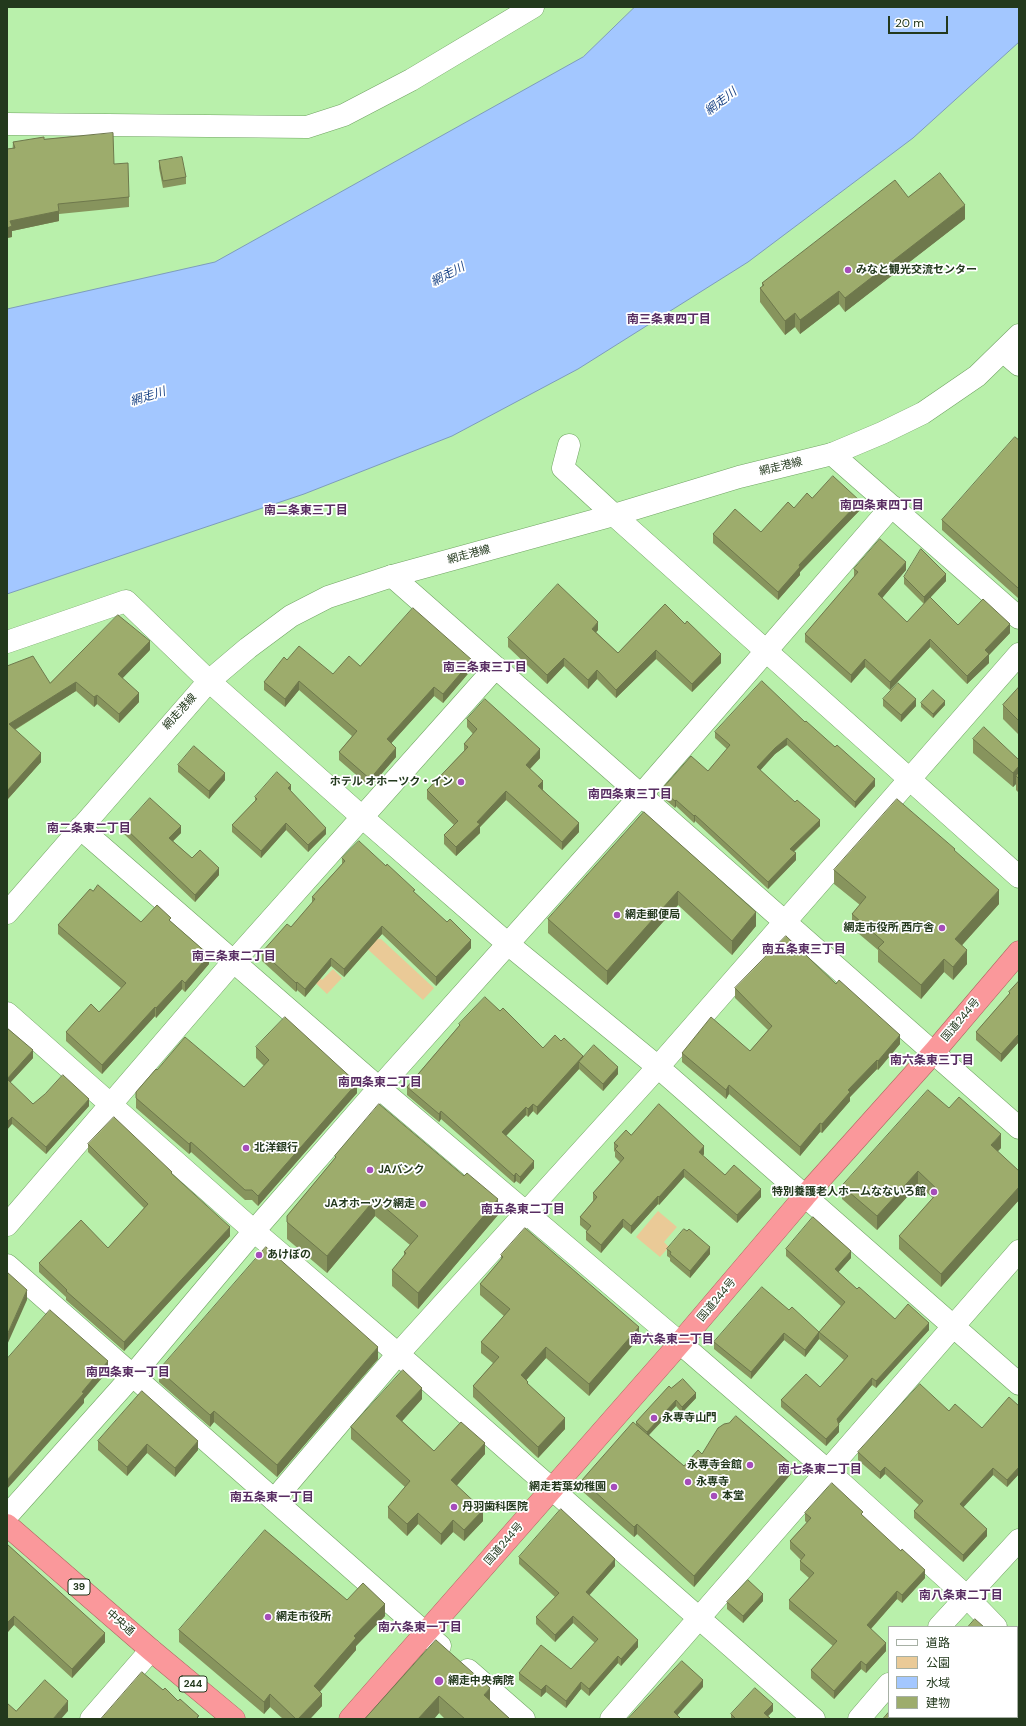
<!DOCTYPE html>
<meta charset="utf-8">
<style>
body{margin:0}
#map{position:relative;width:1026px;height:1726px;overflow:hidden;background:#b9f0ab;font-family:"DM Sans","Noto Sans JP",sans-serif}
canvas{display:block}
.frame{position:absolute;inset:0;border:8px solid #23391d;pointer-events:none}
.legend{position:absolute;left:888px;top:1626px;width:130px;height:92px;box-sizing:border-box;background:#fff;border:1px solid #a7b0a5;margin:0;padding:5px 7px;list-style:none;font-size:12px;color:#23391d}
.legend li{display:flex;align-items:center;gap:8px;height:20px}
.legend b{width:20px;border:1px solid #a7b0a5}
.scale{position:absolute;left:888px;top:16px;width:60px;height:18px;box-sizing:border-box;border:2px solid #23391d;border-top:0;padding-left:5px;font-size:12px;line-height:14px;white-space:nowrap;color:#23391d;-webkit-text-stroke:3px #fff;paint-order:stroke}
</style>
<div id="map">
<canvas width="1026" height="1726"></canvas>
<div class="frame"></div>
<ul class="legend">
<li><b style="height:5px;background:#fff"></b>道路</li>
<li><b style="height:11px;background:#eaca97"></b>公園</li>
<li><b style="height:11px;background:#a3c7ff"></b>水域</li>
<li><b style="height:11px;background:#9dac6c"></b>建物</li>
</ul>
<div class="scale">20 m</div>
</div>
<script>
const ctx = document.querySelector('canvas').getContext('2d');
ctx.lineJoin = 'round';
function fillPath(path, color) {
  ctx.fillStyle = color;
  ctx.fill(path, 'evenodd');
}
function trace(path, color, width, dash) {
  ctx.strokeStyle = color;
  ctx.lineWidth = width;
  ctx.lineCap = dash ? 'butt' : 'round';
  ctx.setLineDash(dash || []);
  ctx.stroke(path);
}
function write(font, color, halo, rows, align = 'center') {
  ctx.font = font + ' "DM Sans","Noto Sans JP",sans-serif';
  ctx.lineWidth = 3.5;
  ctx.setLineDash([]);
  ctx.textBaseline = 'middle';
  ctx.strokeStyle = halo;
  ctx.fillStyle = color;
  for (const [text, x, y, turn = 0] of rows) {
    ctx.save();
    ctx.translate(x, y);
    ctx.rotate((+turn || 0) * Math.PI / 180);
    ctx.textAlign = isNaN(turn) ? turn : align;
    if (halo) ctx.strokeText(text, 0, 0);
    ctx.fillText(text, 0, 0);
    ctx.restore();
  }
}
fillPath(new Path2D(`
 M381,939L434,988L423,1000L362,944L366,940Z
 M305,962L322,980L333,969L342,978L327,994L300,968Z
 M658,1211L677,1227L664,1242L669,1247L660,1257L636,1237Z`), '#eaca97');
const water = new Path2D(`
 M635,7H1019V42L913,138L748,262L578,369L452,436L304,494L7,594V309L215,262L583,57Z`);
fillPath(water, '#a3c7ff');
trace(water, '#7d9cbb', 1);
const minor = new Path2D(`
 M7,124L307,127L344,115L411,80L533,7
 M569,445L563,468L614,515
 M832,454L1019,618
 M392,576L1019,1128
 M7,642L126,601L209,681L362,817L508,944L658,1067L1019,1384
 M80,828L379,1088L680,1343
 M7,1013L254,1231L398,1354L814,1719
 M7,1225L234,961L496,667
 M7,1265L440,1646
 M274,1500L398,1354L658,1067L1019,654
 M7,1516L133,1375L254,1231L379,1088L641,795L892,506
 M468,1670L524,1719
 M91,1719L151,1650
 M611,1719L1019,1251`);
const tertiary = new Path2D(`
 M1004,352L1019,365
 M614,515L1019,877
 M680,1343L828,1471L966,1596L996,1627
 M939,1627L1019,1540
 M1017,1651L1019,1653
 M859,1719L889,1684`);
const secondary = new Path2D(`
 M7,913L209,681L248,648L291,616L328,597L392,576L614,515L739,477L832,454L882,433L923,413L977,376L1019,335`);
const trunk = new Path2D(`
 M7,1525L151,1650L234,1719
 M350,1719L680,1343L805,1196L934,1052L1019,952`);
trace(minor, '#71a463', 23);
trace(tertiary, '#71a463', 23);
trace(secondary, '#71a463', 23);
trace(trunk, '#ad665f', 23);
trace(minor, '#fff', 22);
trace(tertiary, '#fff', 22);
trace(secondary, '#fff', 22);
trace(trunk, '#fa989b', 22);
fillPath(new Path2D(`
 M44,139L114,164L129,197V207L59,214V221L12,231V237L7,238L13,142Z
 M159,161L186,177V184L163,188L159,168Z
 M908,197L965,219L845,312L839,304L800,334L795,327L785,335L760,302V288L762,287V283Z
 M1019,440L1018,598L942,530V520Z
 M812,498L860,510L800,572V575L778,600L713,543V534L761,532L794,508Z
 M854,569L906,570L882,598L907,622L924,604L904,584V577L946,581L930,598L958,625L1010,633L989,655V663L967,684L930,647L890,690L865,667L851,683L805,642V634L854,577Z
 M665,604L721,663L692,692L656,659L616,698L597,679L588,689L564,666L547,684L508,647V638L598,630L596,632L618,653Z
 M150,650L122,678L139,702L119,723L97,704L94,707L76,691L15,730L41,762L7,800V666L50,683Z
 M287,660L333,674L360,666L472,669L443,703L434,696L391,743L396,757L370,787L339,760V752L352,736L299,690L285,707L264,690V682Z
 M1019,687V735L1003,719V705Z
 M883,699L916,706L901,722L883,706Z
 M921,703L945,705L933,718L921,707Z
 M467,719L540,758L530,769L543,789V790L579,832L562,850L506,800L480,827V833L456,856L444,844V835L454,825L427,799V790L464,751V744L473,734L467,727Z
 M805,722L875,786L855,808L787,745L775,754L760,770L820,826L794,852L796,860L768,889L695,821L694,823L676,806L675,808L661,796V790L708,771L727,749L715,738V732Z
 M973,739L1019,760V793L1016,790V784L1013,787L973,753Z
 M178,765L225,780L209,799L178,772Z
 M291,791L326,834L308,852L286,830L261,858L232,832V825L255,801V797Z
 M644,812L756,926L732,955L678,905L607,985L548,933V919Z
 M124,827L181,833L173,841L192,858L219,875L195,902L124,834Z
 M955,852L999,904L962,945L967,964L953,980L944,972L921,999L878,962V950L852,928V914L860,905L834,884V870Z
 M342,858L415,893L471,948L436,986L382,934L344,977L331,966L305,997L297,990L296,992L262,961V952L291,927L312,903V897L342,864Z
 M93,891L141,922H171L209,964L185,992L182,989L156,1018L155,1016L102,1074L66,1041V1032L99,1012L121,988L58,934V925Z
 M1019,981V1044L1018,1043L1001,1062L976,1040V1032L1009,994V992Z
 M836,984L900,1044L878,1070L877,1069L850,1097V1101L822,1133L820,1132L800,1156L729,1094L726,1099L682,1062V1053L750,1051L768,1030L735,998V988Z
 M500,1011L543,1048L561,1041L583,1056L618,1074L603,1091L579,1069L537,1115L533,1111L528,1117L526,1115L506,1136L534,1168L520,1184L516,1181L514,1183L441,1119L439,1122L407,1095V1087L459,1026V1024Z
 M7,1028L33,1058L10,1083L33,1104L89,1106L46,1154L12,1124Z
 M256,1047L357,1093L258,1206L252,1200H245L191,1152L189,1154L136,1108V1092L157,1070L244,1087L264,1066L256,1058Z
 M949,1108L1001,1148L997,1151L1019,1171V1200L941,1287L899,1249V1236L933,1198L918,1185L877,1230L842,1199V1186Z
 M631,1135L704,1154L703,1156L725,1175L761,1197L737,1223L684,1177L659,1205L658,1204L631,1234L623,1227L601,1253L586,1240V1232L587,1231L580,1225V1217L593,1201V1193L620,1162L615,1157V1152L614,1151V1143Z
 M88,1144L172,1174L230,1236L124,1351L66,1300V1297L39,1272V1263L108,1248L144,1208L88,1152Z
 M335,1156L498,1215L418,1309L392,1286V1270L404,1256V1252L410,1245L375,1216L327,1273L287,1239V1216L335,1158Z
 M667,1249L710,1254L690,1278L670,1261V1258L667,1256Z
 M786,1249L851,1258L838,1272L857,1289L895,1319L929,1330L876,1388L872,1385L838,1424L839,1432L826,1446L781,1407V1400L820,1387L844,1360L819,1339L805,1357L784,1340L751,1379L714,1349V1342L789,1310L819,1332L841,1306L786,1256Z
 M501,1255L639,1338L589,1396L546,1358L526,1380L528,1384L565,1429L538,1458L473,1397V1386L493,1363L481,1353V1342L504,1316L480,1295V1284L501,1259Z
 M378,1359L277,1477L214,1422L210,1427L159,1382V1370Z
 M671,1388L696,1398L682,1413L676,1406L649,1435L684,1466L702,1454L791,1474L694,1587L637,1534L634,1537L582,1491V1480L636,1424V1422Z
 M142,1391L198,1450L175,1477L147,1453L127,1476L98,1450V1441Z
 M422,1399L402,1421L434,1451L485,1454L456,1486L483,1521L464,1541L453,1532L441,1545L418,1524L407,1536L388,1518V1507L405,1487L351,1439V1427Z
 M1019,1406V1474L1007,1487L993,1475L963,1507L987,1536L963,1562L914,1518V1511L919,1505L885,1474L880,1479L858,1460V1452L949,1411L982,1428Z
 M805,1513L863,1516L925,1578L902,1603L897,1599L871,1629L886,1651L866,1673L861,1669L834,1699L811,1678V1670L833,1646L789,1609V1600L809,1578L800,1570V1561L801,1560L790,1549V1541L807,1523L805,1521Z
 M7,1544L105,1642L72,1678L14,1625L7,1633Z
 M519,1557L615,1566L589,1595L638,1647L621,1666L618,1663L589,1696L581,1689L566,1708L546,1692L541,1697L519,1680V1673L571,1669L595,1643L573,1623L555,1642L536,1624V1617L555,1597L519,1564Z
 M347,1600L385,1616L356,1646V1650L320,1692L322,1706L310,1719H283L270,1707L264,1714L179,1642V1630Z
 M763,1601L743,1623L727,1609V1602Z
 M436,1640L490,1701L510,1719H445L439,1713L434,1719H365Z
 M773,1711L768,1716L771,1719H731V1714Z
 M970,1717H1000L998,1719H972Z`), '#87945d');
fillPath(new Path2D(`
 M965,205V219L845,312V298Z
 M59,211V221L12,231V237L7,238V228L10,221Z
 M839,291V304L800,334V320Z
 M795,313V327L785,335V321Z
 M860,501V510L800,572V575L778,600V592L799,565Z
 M906,562V570L878,603V594Z
 M946,574V581L924,604V597Z
 M1019,587V597L1018,598V588Z
 M598,622V630L592,637V629Z
 M1010,624V633L989,655V663L967,684V676L985,650Z
 M930,639V647L890,690V682Z
 M150,641V650L118,683V674Z
 M656,650V659L616,698V690Z
 M721,654V663L692,692V684Z
 M564,658V666L547,684V675Z
 M865,659V667L851,683V675Z
 M472,660V669L443,703V694Z
 M597,670V679L588,689V680Z
 M299,681V690L285,707V699Z
 M76,682V691L9,733V724Z
 M434,687V696L387,748V739Z
 M139,693V702L119,723V714Z
 M97,695V704L94,707V697Z
 M916,699V706L901,722V715Z
 M945,701V705L933,718V714Z
 M787,738V745L775,754L757,774V767L775,748Z
 M396,748V757L370,787V779Z
 M540,749V758L526,773V765Z
 M41,753V762L7,800V791Z
 M1019,766V779L1016,776V784L1013,787V773Z
 M225,773V780L209,799V791Z
 M875,779V786L855,808V802Z
 M543,781V789L538,795V786Z
 M291,785V791L288,788Z
 M506,791V800L480,827V833L456,856V847L477,822Z
 M676,800V806L675,808V801Z
 M695,815V821L694,823V816Z
 M820,820V826L790,855V849Z
 M286,823V830L261,858V851Z
 M579,823V832L562,850V842Z
 M181,826V833L169,845V838Z
 M326,828V834L308,852V845Z
 M796,853V860L768,889V882Z
 M219,868V875L195,902V895Z
 M999,890V904L955,953V939Z
 M678,891V905L607,985V971Z
 M756,912V926L732,955V941Z
 M382,926V934L344,977V969Z
 M471,940V948L436,986V977Z
 M967,950V964L953,980V967Z
 M209,955V964L185,992V983Z
 M331,958V966L305,997V989Z
 M944,959V972L921,999V985Z
 M182,980V989L156,1018V1008Z
 M297,982V990L296,992V983Z
 M155,1007V1016L102,1074V1065Z
 M900,1035V1044L878,1070V1061Z
 M1018,1035V1043L1001,1062V1054Z
 M33,1050V1058L7,1086V1079Z
 M583,1056L579,1062V1069L537,1115V1107Z
 M877,1060V1069L850,1097V1101L822,1133V1124L848,1090Z
 M618,1067V1074L603,1091V1084Z
 M357,1083V1093L258,1206V1196Z
 M729,1085V1094L726,1099V1090Z
 M89,1099V1106L46,1154V1147Z
 M533,1104V1111L528,1117V1109Z
 M526,1107V1115L502,1140V1132Z
 M441,1111V1119L439,1122V1114Z
 M12,1117V1124L7,1130V1122Z
 M820,1123V1132L800,1156V1147Z
 M1001,1134V1148L991,1159V1145Z
 M191,1142V1152L189,1154V1144Z
 M704,1146V1154L699,1160V1152Z
 M534,1161V1168L520,1184V1177Z
 M684,1169V1177L659,1205V1197Z
 M918,1171V1185L877,1230V1216Z
 M516,1173V1181L514,1183V1176Z
 M1019,1187V1200L941,1287V1274Z
 M761,1189V1197L737,1223V1215Z
 M658,1196V1204L631,1234V1226Z
 M375,1199V1216L327,1273V1256Z
 M498,1199V1215L418,1309V1293Z
 M623,1219V1227L601,1253V1245Z
 M230,1227V1236L124,1351V1342Z
 M710,1247V1254L690,1278V1271Z
 M851,1251V1258L835,1276V1269Z
 M27,1290V1300L7,1345V1335Z
 M929,1323V1330L876,1388V1381Z
 M639,1327V1338L589,1396V1384Z
 M819,1332V1339L805,1357V1350Z
 M784,1333V1340L751,1379V1372Z
 M378,1347V1359L277,1477V1465Z
 M546,1347V1358L521,1386V1375Z
 M108,1361V1371L84,1399V1403L7,1489V1480Z
 M872,1378V1385L837,1426V1419Z
 M422,1388V1399L396,1428V1416Z
 M696,1393V1398L682,1413V1407Z
 M676,1400V1406L647,1437V1432Z
 M214,1411V1422L210,1427V1415Z
 M565,1418V1429L538,1458V1447Z
 M839,1425V1432L826,1446V1439Z
 M198,1441V1450L175,1477V1468Z
 M485,1443V1454L451,1492V1480Z
 M147,1444V1453L127,1476V1467Z
 M791,1464V1474L694,1587V1576Z
 M885,1467V1474L880,1479V1472Z
 M1019,1467V1474L1007,1487V1480Z
 M993,1468V1475L960,1511V1504Z
 M483,1510V1521L464,1541V1530Z
 M418,1513V1524L407,1536V1524Z
 M453,1520V1532L441,1545V1534Z
 M637,1524V1534L634,1537V1527Z
 M987,1529V1536L963,1562V1555Z
 M615,1559V1566L586,1599V1592Z
 M925,1570V1578L902,1603V1595Z
 M897,1591V1599L867,1633V1625Z
 M763,1594V1601L743,1623V1616Z
 M385,1604V1616L356,1646V1650L314,1698V1686L354,1636Z
 M14,1616V1625L7,1633V1623Z
 M573,1616V1623L555,1642V1635Z
 M105,1633V1642L72,1678V1669Z
 M638,1640V1647L621,1666V1659Z
 M886,1643V1651L866,1673V1665Z
 M618,1656V1663L589,1696V1689Z
 M861,1661V1669L834,1699V1691Z
 M1019,1679V1689L1017,1691V1681Z
 M703,1680V1687L674,1719V1712Z
 M581,1682V1689L566,1708V1701Z
 M546,1685V1692L541,1697V1690Z
 M490,1688V1706L484,1695Z
 M270,1694V1707L264,1714V1702Z
 M322,1694V1706L310,1719H298Z
 M439,1696V1713L434,1719H418Z
 M68,1701V1711L61,1719H53Z
 M773,1704V1711L765,1719L764,1713Z
 M991,1717H1000L998,1719H989Z`), '#6e784c');
const building = new Path2D(`
 M113,133L114,164L128,163L129,197L58,204L59,211L10,221L12,226L7,228V149L15,148L13,142L44,137V139Z
 M182,157L186,177L163,181L159,161Z
 M940,173L965,205L845,298L839,291L800,320L795,313L785,321L760,288L764,285L762,283L895,180L908,197Z
 M1015,437L1019,440V587L1018,588L942,520Z
 M833,476L860,501L799,565L800,567L778,592L713,534L735,509L761,532L788,502L794,508L807,493L812,498Z
 M880,539L906,562L878,594L907,622L930,597L958,625L983,599L1010,624L985,650L989,654L967,676L930,639L890,682L865,659L851,675L805,634L858,572L854,569Z
 M921,549L946,574L924,597L904,577Z
 M558,584L598,622L592,629L618,653L665,604L685,624L687,621L721,654L692,684L656,650L616,690L597,670L588,680L564,658L547,675L508,638Z
 M413,608L472,660L443,694L434,687L387,739L396,748L370,779L339,752L357,731L299,681L285,699L264,682L284,657L287,660L299,646L333,674L349,656L360,666Z
 M118,615L150,641L118,674L139,693L119,714L97,695L94,697L76,682L9,724L41,753L7,791V666L33,656L50,683Z
 M762,681L805,722L806,721L835,747L837,745L875,779L855,802L787,738L775,748L757,767L795,802L797,800L820,820L790,849L796,853L768,882L695,815L694,816L676,800L675,801L661,790L691,756L708,771L730,745L715,732Z
 M898,683L916,699L901,715L883,699Z
 M1019,687V721L1003,705Z
 M933,690L945,701L933,714L921,703Z
 M485,699L540,749L526,765L543,781L538,786L579,823L562,842L506,791L477,822L480,824L456,847L444,835L458,821L427,790L468,747L464,744L477,729L467,719Z
 M984,727L1019,760V766L1013,773L973,739Z
 M194,746L225,773L209,791L178,765Z
 M277,772L291,785L288,788L326,828L308,845L286,823L261,851L232,825L257,799L255,797Z
 M1019,772V779L1016,776Z
 M150,798L181,826L169,838L192,858L200,850L219,868L195,895L124,827Z
 M897,799L955,849L954,850L999,890L955,939L967,950L953,967L944,959L921,985L878,948L884,942L852,914L866,897L834,870Z
 M644,812L756,912L732,941L678,891L607,971L548,919Z
 M359,841L386,866L387,864L415,890L413,891L447,922L450,919L471,940L436,977L382,926L344,969L331,958L305,989L297,982L296,983L262,952L287,924L291,927L315,899L312,897L345,861L342,858Z
 M98,885L141,922L157,905L171,918L169,920L209,955L185,983L182,980L156,1008L155,1007L102,1065L66,1032L91,1004L99,1012L126,983L58,925L90,889L93,891Z
 M786,936L836,984L839,980L900,1035L878,1061L877,1060L848,1090L850,1092L822,1124L820,1123L800,1147L729,1085L726,1090L682,1053L711,1017L750,1051L772,1026L735,988Z
 M1019,981V1036L1018,1035L1001,1054L976,1032L1010,993L1009,992Z
 M485,997L500,1011L503,1008L543,1048L555,1035L561,1041L564,1038L583,1056L537,1107L533,1104L528,1109L526,1107L502,1132L534,1161L520,1177L516,1173L514,1176L441,1111L439,1114L407,1087L460,1025L459,1024Z
 M285,1017L357,1083L258,1196L252,1190H245L191,1142L189,1144L136,1098V1092L156,1069L157,1070L185,1037L244,1087L269,1060L256,1047Z
 M7,1028L33,1050L7,1079Z
 M594,1045L618,1067L603,1084L579,1062Z
 M63,1075L89,1099L46,1147L12,1117L7,1122V1079L33,1104L45,1094Z
 M928,1090L949,1108L959,1097L1001,1134L991,1145L1019,1171V1187L941,1274L899,1236L939,1191L918,1171L877,1216L842,1186Z
 M379,1104L464,1176L467,1173L498,1199L418,1293L392,1270L406,1253L404,1252L418,1236L375,1199L327,1256L287,1222V1216L336,1157L335,1156Z
 M659,1104L704,1146L699,1152L725,1175L734,1165L761,1189L737,1215L684,1169L659,1197L658,1196L631,1226L623,1219L601,1245L586,1232L591,1226L580,1217L597,1197L593,1193L624,1158L615,1149L618,1146L614,1143L626,1130L631,1135Z
 M114,1117L172,1172L171,1173L230,1227L124,1342L66,1291L67,1290L39,1263L81,1220L108,1248L148,1204L88,1144Z
 M813,1217L851,1251L835,1269L857,1289L859,1287L895,1319L908,1304L929,1323L876,1381L872,1378L837,1419L839,1425L826,1439L781,1400L806,1374L820,1387L848,1356L819,1332L845,1302L786,1249Z
 M525,1228L639,1327L589,1384L546,1347L521,1375L528,1382L527,1383L565,1418L538,1447L473,1386L499,1357L481,1342L510,1309L480,1284L503,1257L501,1255Z
 M684,1229L687,1231L689,1229L710,1247L690,1271L670,1254L671,1252L667,1249Z
 M266,1247L378,1347L277,1465L214,1411L210,1415L159,1370Z
 M7,1272L27,1290L7,1335Z
 M762,1287L789,1310L792,1307L819,1332L805,1350L784,1333L751,1372L714,1342Z
 M50,1310L108,1361L82,1392L84,1393L7,1480V1359Z
 M403,1370L422,1388L396,1416L434,1451L461,1422L485,1443L451,1480L483,1510L464,1530L453,1520L441,1534L418,1513L407,1524L388,1507L410,1481L351,1427Z
 M683,1379L696,1393L682,1407L676,1400L647,1432L636,1422L669,1386L671,1388Z
 M920,1384L949,1411L955,1404L982,1428L1009,1397L1019,1406V1467L1007,1480L993,1468L960,1504L987,1529L963,1555L914,1511L923,1501L885,1467L880,1472L858,1452Z
 M142,1391L198,1441L175,1468L147,1444L127,1467L98,1441Z
 M736,1416L791,1464L694,1576L637,1524L634,1527L582,1480L633,1422L684,1466L698,1450L702,1454L718,1428L724,1424L729,1423Z
 M832,1483L863,1512L861,1514L901,1551L902,1549L925,1570L902,1595L897,1591L867,1625L886,1643L866,1665L861,1661L834,1691L811,1670L837,1641L789,1600L814,1573L800,1561L805,1555L790,1541L811,1518L805,1513Z
 M561,1509L615,1559L586,1592L638,1640L621,1659L618,1656L589,1689L581,1682L566,1701L546,1685L541,1690L519,1673L541,1645L571,1669L598,1639L573,1616L555,1635L536,1617L559,1593L519,1557Z
 M265,1530L347,1600L363,1583L385,1604L354,1636L356,1638L314,1686L322,1694L298,1719H296L270,1694L264,1702L179,1630Z
 M7,1544L105,1633L72,1669L14,1616L7,1623Z
 M748,1580L763,1594L743,1616L727,1602Z
 M975,1619L984,1627H968Z
 M436,1640L490,1688L484,1695L510,1719H465L439,1696L418,1719H365Z
 M682,1661L703,1680L674,1712L681,1719H628Z
 M1017,1661L1019,1663V1679L1017,1681Z
 M142,1672L163,1690L165,1688L178,1701L180,1699L199,1716L197,1717L199,1719H101Z
 M45,1680L68,1701L53,1719H7V1703L16,1711Z
 M755,1688L773,1704L764,1713L771,1719H736L731,1714Z
 M889,1712V1717H928L930,1719H883Z
 M981,1717H991L989,1719H983Z`);
fillPath(building, '#9dac6c');
trace(building, '#6e784c', 1);
for (const [x, y, r, color] of [
 [848,270,4,"#a54dba"],
 [461,782,4,"#a54dba"],
 [617,915,4,"#a54dba"],
 [942,928,4,"#a54dba"],
 [246,1148,4,"#a54dba"],
 [370,1170,4,"#a54dba"],
 [934,1192,4,"#a54dba"],
 [423,1204,4,"#a54dba"],
 [259,1255,4,"#a54dba"],
 [654,1418,4,"#a54dba"],
 [750,1465,4,"#a54dba"],
 [688,1482,4,"#a54dba"],
 [614,1487,4,"#a54dba"],
 [714,1496,4,"#a54dba"],
 [454,1507,4,"#a54dba"],
 [268,1617,4,"#a54dba"],
 [439,1681,5,"#a54dba"]
]) {
  const dot = new Path2D();
  dot.arc(x, y, r, 0, 2 * Math.PI);
  ctx.fillStyle = color;
  ctx.fill(dot);
  trace(dot, '#fff', 1.5);
}
for (const [x, y, w] of [
 [79,1587,22],
 [193,1684,28]
]) {
  const box = new Path2D();
  box.roundRect(x - w / 2, y - 8, w, 16, 3);
  ctx.fillStyle = '#fff';
  ctx.fill(box);
  trace(box, '#23391d', 1);
}
write('bold 10px', '#23391d', null, [
 ["39",79,1587],
 ["244",193,1684]
]);
write('bold 11px', '#23391d', '#fff', [
 ["みなと観光交流センター",856,270],
 ["ホテル オホーツク・イン",453,782,"right"],
 ["網走郵便局",625,915],
 ["網走市役所 西庁舎",934,928,"right"],
 ["北洋銀行",254,1148],
 ["JAバンク",378,1170],
 ["特別養護老人ホームなないろ館",926,1192,"right"],
 ["JAオホーツク網走",415,1204,"right"],
 ["あけぼの",267,1255],
 ["永専寺山門",662,1418],
 ["永専寺会館",742,1465,"right"],
 ["永専寺",696,1482],
 ["網走若葉幼稚園",606,1487,"right"],
 ["本堂",722,1496],
 ["丹羽歯科医院",462,1507],
 ["網走市役所",276,1617],
 ["網走中央病院",448,1681]
], 'left');
write('11px', '#23391d', '#fff', [
 ["網走港線",781,467,-14],
 ["網走港線",469,555,-15],
 ["網走港線",180,712,-48],
 ["国道244号",961,1020,-50],
 ["国道244号",717,1300,-50],
 ["国道244号",504,1544,-49],
 ["中央通",120,1623,41]
]);
write('italic 12px', '#1e4788', '#fff', [
 ["網走川",721,102,-38],
 ["網走川",448,275,-28],
 ["網走川",148,397,-18]
]);
write('bold 12px', '#582d62', '#fff', [
 ["南三条東四丁目",669,320],
 ["南四条東四丁目",882,506],
 ["南二条東三丁目",306,511],
 ["南三条東三丁目",485,668],
 ["南四条東三丁目",630,795],
 ["南二条東二丁目",89,829],
 ["南五条東三丁目",804,950],
 ["南三条東二丁目",234,957],
 ["南六条東三丁目",932,1061],
 ["南四条東二丁目",380,1083],
 ["南五条東二丁目",523,1210],
 ["南六条東二丁目",672,1340],
 ["南四条東一丁目",128,1373],
 ["南七条東二丁目",820,1470],
 ["南五条東一丁目",272,1498],
 ["南八条東二丁目",961,1596],
 ["南六条東一丁目",420,1628]
]);
</script>
